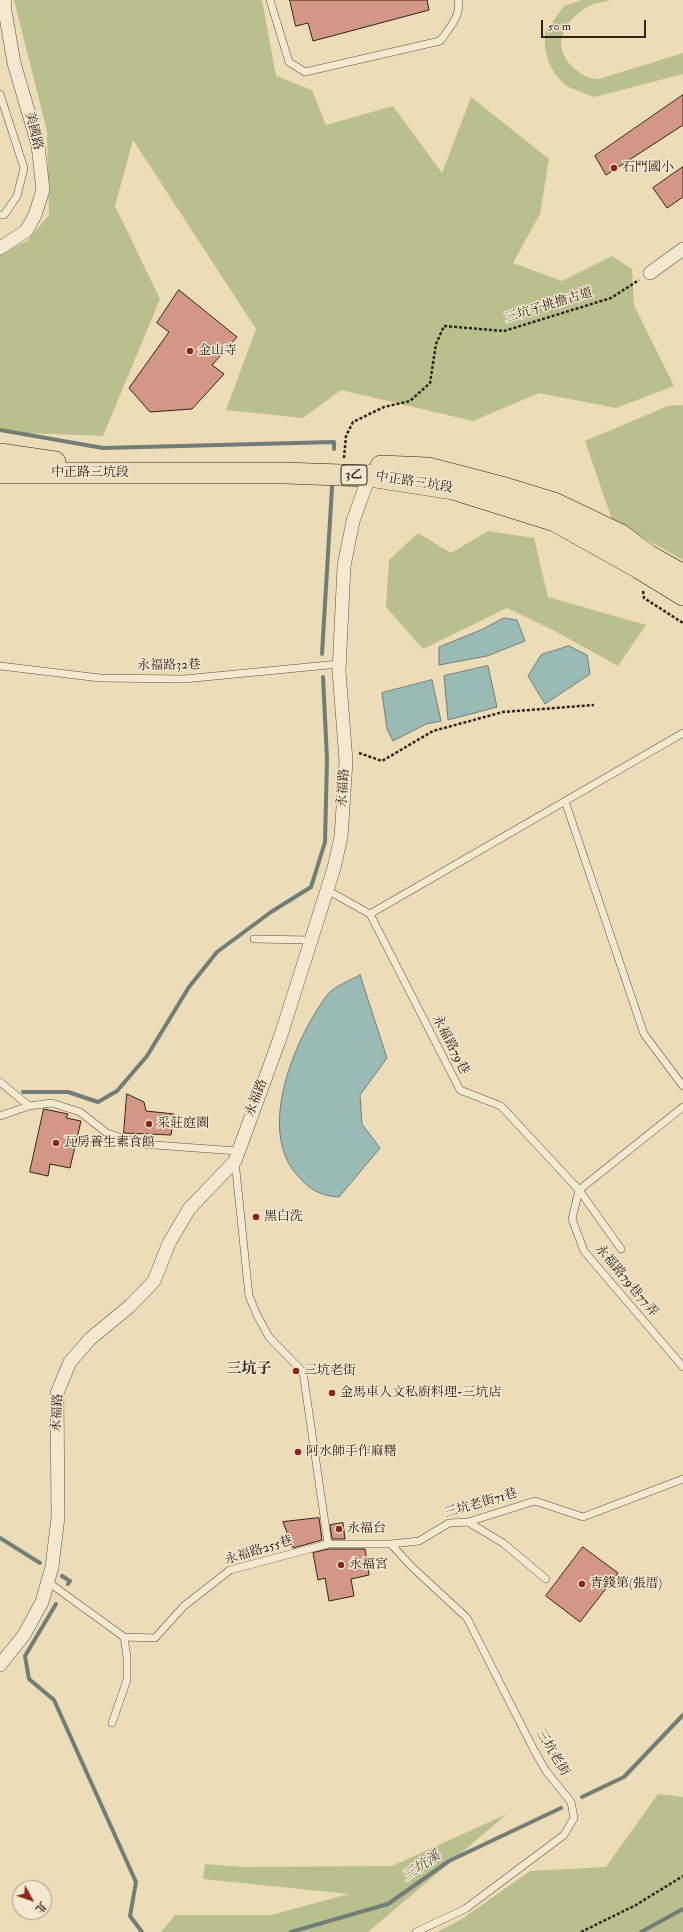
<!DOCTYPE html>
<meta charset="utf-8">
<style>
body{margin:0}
#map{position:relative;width:683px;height:1932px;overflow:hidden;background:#ecdcb7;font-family:"IM FELL Double Pica","Noto Serif TC",serif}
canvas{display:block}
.north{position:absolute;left:12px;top:1880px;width:40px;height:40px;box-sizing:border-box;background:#f3e8d0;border:1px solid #a59a87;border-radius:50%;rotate:130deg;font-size:11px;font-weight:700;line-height:16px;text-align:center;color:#302419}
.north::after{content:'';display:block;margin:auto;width:14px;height:18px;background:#8f2418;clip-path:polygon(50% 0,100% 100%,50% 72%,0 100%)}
.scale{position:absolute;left:541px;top:20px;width:105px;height:18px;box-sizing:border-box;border:2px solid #302419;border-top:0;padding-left:5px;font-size:12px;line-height:14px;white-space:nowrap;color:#302419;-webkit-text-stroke:3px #f3e8d0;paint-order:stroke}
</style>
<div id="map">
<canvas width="683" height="1932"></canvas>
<div class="north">北</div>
<div class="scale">50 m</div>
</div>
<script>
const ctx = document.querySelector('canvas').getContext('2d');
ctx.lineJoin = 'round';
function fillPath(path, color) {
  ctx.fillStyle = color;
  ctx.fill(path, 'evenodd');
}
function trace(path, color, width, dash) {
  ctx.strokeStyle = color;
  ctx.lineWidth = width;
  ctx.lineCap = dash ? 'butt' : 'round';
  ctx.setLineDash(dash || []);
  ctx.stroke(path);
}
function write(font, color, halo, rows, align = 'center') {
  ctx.font = font + ' "IM FELL Double Pica","Noto Serif TC",serif';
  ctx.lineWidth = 3;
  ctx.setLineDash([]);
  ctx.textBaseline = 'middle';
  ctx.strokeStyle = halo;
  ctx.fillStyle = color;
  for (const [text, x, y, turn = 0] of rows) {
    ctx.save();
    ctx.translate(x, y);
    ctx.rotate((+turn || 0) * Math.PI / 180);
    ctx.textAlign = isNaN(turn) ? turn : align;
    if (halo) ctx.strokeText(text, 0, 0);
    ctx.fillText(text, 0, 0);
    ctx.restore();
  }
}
fillPath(new Path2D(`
 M14,0H262L276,76L312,90L326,125L393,106L442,173L471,97L549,159L540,214L513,263L562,281L612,256L632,269L634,305L674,386L616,408L539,393L473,421L341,390L303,418L226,410L256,329L133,140L115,206L160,299L103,436L0,432V255L27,241L49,215L47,131Z
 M582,0H610C604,2 595,3 589,6C565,19 549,47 574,68C582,75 588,79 599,79L683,53V74L594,97L566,86L555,74L549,63L545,49V32L564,6Z
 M683,405V560L612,520L585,441L668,406Z
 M488,531L534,538L548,597L646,625L618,666L551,629L507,608L423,649L386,607L389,560L418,533L451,553Z
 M658,1794L683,1797V1932H437L462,1919L530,1871L606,1867Z
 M507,1814L368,1932H161L175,1915H271L349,1894L203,1879L205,1864L243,1867L392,1866Z`), '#b9c08e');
const water = new Path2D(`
 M504,618L517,620L525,641L487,656L439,665V647L481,630Z
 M569,646L587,655L590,674L545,704L528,676L541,655Z
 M488,666L497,707L448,720L444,676Z
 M432,680L441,721L426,724L393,741L387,729L382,693Z
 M360,975L387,1058L360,1095L362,1124L380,1148L339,1197C321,1196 310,1190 298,1176C255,1130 296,1036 328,994C335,986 351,980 360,975Z`);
fillPath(water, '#9abab6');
trace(water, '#707e77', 1);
trace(new Path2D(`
 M0,430L103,448L334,442V449
 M322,654L332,487
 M23,1092H68L98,1102L117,1091L147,1056L189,987L217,952L271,912L311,887L325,842L327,759L323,677
 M0,1538L40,1563
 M62,1576L70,1581L68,1584
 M56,1604L25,1656L29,1679L54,1700L136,1882L130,1916L142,1932
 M582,1797L624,1777L683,1715
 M291,1932L388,1904L449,1861L561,1808
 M641,1932L683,1909`), '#707e77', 4);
const building = new Path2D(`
 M290,0H427L429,10L313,41L308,23L296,26Z
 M683,95V125L606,175L595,156Z
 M683,167V197L667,208L653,188Z
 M179,290L237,337L212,365L224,374L192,409L150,412L129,388L169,332L157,323Z
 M127,1094L144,1102L146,1111L174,1114L171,1135L124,1133Z
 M44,1109L68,1114L66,1118L81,1121L70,1168L50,1164L48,1176L30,1172Z
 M319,1518L322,1540L293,1548L283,1522Z
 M343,1523L345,1539H332L330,1525Z
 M583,1547L618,1573L580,1622L546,1596Z
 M329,1549H365L369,1575L351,1579L354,1596L329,1601L325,1578L318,1580L313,1553Z`);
fillPath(building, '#d39687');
trace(building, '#302419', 1);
const service = new Path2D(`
 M270,0L289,62L305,72L440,41C448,30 462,15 458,0
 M0,94L24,168L17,196L4,215H0
 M0,666L100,678L184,679L339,664
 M565,801L644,1034L683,1086
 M327,890L370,914L460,1090L501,1106L579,1190L621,1249
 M370,914L683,733
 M254,939L311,940
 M0,1082L29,1106
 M683,1107L579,1190L572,1219L584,1251L683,1367
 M0,1116L29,1106L52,1103L80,1112L107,1133L141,1144L237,1151
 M235,1161L249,1296L257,1315L269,1337L303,1372L328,1544
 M468,1522L503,1543L546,1579
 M391,1544L411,1566L467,1618L534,1750L546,1771L571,1802L574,1818L564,1835L465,1909L416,1932
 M48,1582L124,1637L155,1638L184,1606L230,1570L328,1544H391L419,1541L449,1523L468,1522L535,1501L583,1517L683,1479
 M112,1723L127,1680V1657L124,1637`);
const minor = new Path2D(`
 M0,248L26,231L35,215L43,190L38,145L14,63L4,5L5,0
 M650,273L683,249
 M0,1665L24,1635L42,1602L52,1567L58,1517L57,1393L70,1362L90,1339L130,1306L154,1281L169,1243L189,1209L235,1161L280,1038L334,868L341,837L346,761L339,671L344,566L353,521L371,471`);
const primary = new Path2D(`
 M0,454L55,462
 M381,466L428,468L505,488L554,503L621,535L648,555L683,575
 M0,473H284L369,476L453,489L555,521L639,568L683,595`);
trace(service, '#5f5240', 8);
trace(minor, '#5f5240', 14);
trace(primary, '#302419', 22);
trace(new Path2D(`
 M344,458L346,436L353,422L384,407L410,401L430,383L436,344L444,326L504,331L611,298L639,280
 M643,591L644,598L683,623
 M359,753L382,761L433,731L503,712L594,705
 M581,1932L636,1905L683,1876`), '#302419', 2.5, [3, 2]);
trace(service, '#f3e8d0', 7);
trace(minor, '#f3e8d0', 13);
trace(primary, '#ecdcb7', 21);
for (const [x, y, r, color] of [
 [614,168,4,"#8f2418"],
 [190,351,4,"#8f2418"],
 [149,1124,4,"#8f2418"],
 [56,1143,4,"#8f2418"],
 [256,1217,4,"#8f2418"],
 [296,1371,4,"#8f2418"],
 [332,1393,4,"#8f2418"],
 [298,1452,4,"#8f2418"],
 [339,1529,4,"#8f2418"],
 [341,1565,4,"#8f2418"],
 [582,1584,4,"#8f2418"]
]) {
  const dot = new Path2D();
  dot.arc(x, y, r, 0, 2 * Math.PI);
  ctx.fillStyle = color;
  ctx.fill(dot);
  trace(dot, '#f3e8d0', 1.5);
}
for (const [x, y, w] of [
 [354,475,26]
]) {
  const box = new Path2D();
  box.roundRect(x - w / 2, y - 10, w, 20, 3);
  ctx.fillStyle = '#f3e8d0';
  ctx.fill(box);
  trace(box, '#302419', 1);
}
write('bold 12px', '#302419', null, [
 ["3乙",354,475]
]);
write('13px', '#302419', '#f3e8d0', [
 ["美國路",33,131,76],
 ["三坑子挑擔古道",549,306,-17],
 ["中正路三坑段",90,473],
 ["中正路三坑段",414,483,9],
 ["永福路32巷",169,666,-1],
 ["永福路",344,788,-86],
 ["永福路79巷",450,1045,63],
 ["永福路",257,1098,-69],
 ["永福路79巷77弄",626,1281,50],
 ["永福路",58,1413,-87],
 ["三坑老街71巷",481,1504,-16],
 ["永福路255巷",259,1551,-17],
 ["三坑老街",552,1753,59]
]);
write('13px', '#302419', '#f3e8d0', [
 ["石門國小",622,168],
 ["金山寺",198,351],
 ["采莊庭園",157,1124],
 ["瓦房養生素食館",64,1143],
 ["黑白洗",264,1217],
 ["三坑老街",304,1371],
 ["金馬車人文私廚料理-三坑店",340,1393],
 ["阿水師手作麻糬",306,1452],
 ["永福台",347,1529],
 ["永福宮",349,1565],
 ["青錢第(張厝)",590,1584]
], 'left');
write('italic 14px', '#505148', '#f3e8d0', [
 ["三坑溪",422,1867,-34]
]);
write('bold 15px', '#302419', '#f3e8d0', [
 ["三坑子",249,1370]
]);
</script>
